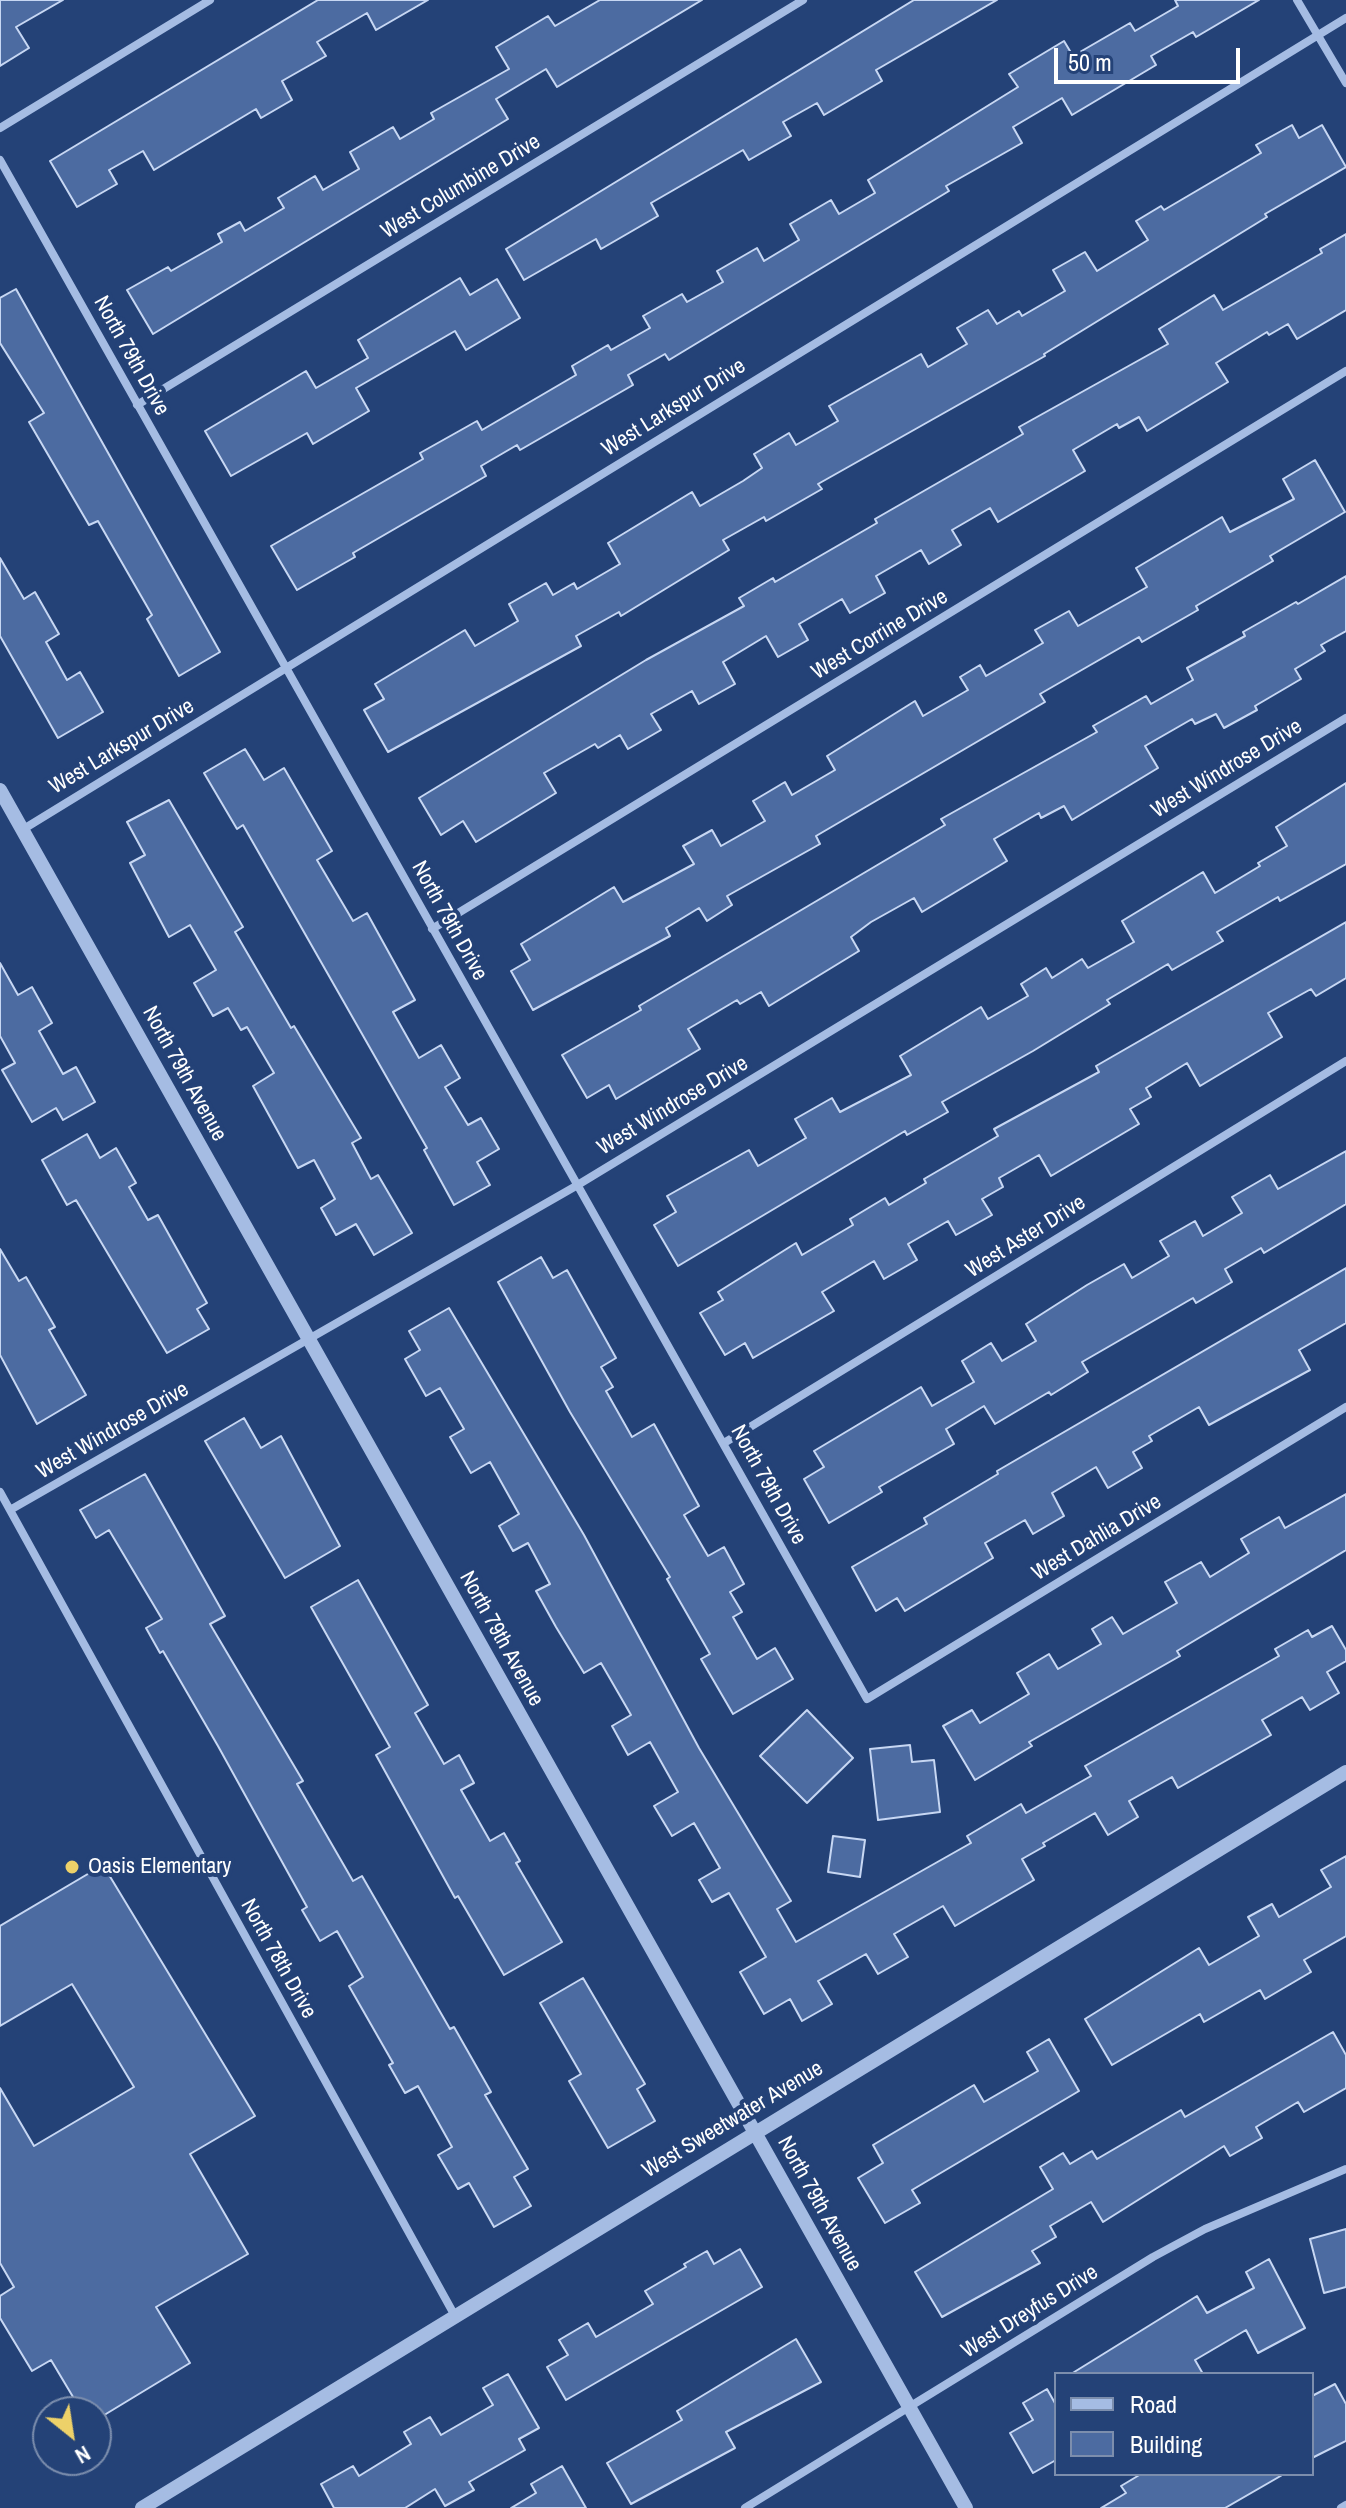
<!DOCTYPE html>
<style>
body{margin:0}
#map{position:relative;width:1346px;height:2508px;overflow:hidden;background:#244277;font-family:"Archivo Narrow",sans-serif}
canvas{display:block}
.legend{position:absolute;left:1054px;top:2372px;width:260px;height:104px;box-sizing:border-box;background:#244277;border:2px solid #7c8ead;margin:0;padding:10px 14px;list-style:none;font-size:24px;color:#fff}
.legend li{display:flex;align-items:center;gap:16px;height:40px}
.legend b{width:40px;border:2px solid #7c8ead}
.north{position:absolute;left:32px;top:2396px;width:80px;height:80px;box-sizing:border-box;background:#244277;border:2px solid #7c8ead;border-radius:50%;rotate:150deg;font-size:22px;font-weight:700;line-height:32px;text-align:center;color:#fff}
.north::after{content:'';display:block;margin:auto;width:28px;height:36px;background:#edd169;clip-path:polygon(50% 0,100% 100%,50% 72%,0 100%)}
.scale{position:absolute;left:1054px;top:48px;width:186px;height:36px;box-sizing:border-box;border:4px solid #fff;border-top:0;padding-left:10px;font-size:24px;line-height:28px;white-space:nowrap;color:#fff;-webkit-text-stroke:6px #244277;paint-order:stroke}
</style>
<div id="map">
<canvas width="1346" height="2508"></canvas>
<ul class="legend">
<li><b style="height:10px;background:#a5bce3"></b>Road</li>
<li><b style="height:22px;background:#4c6ba1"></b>Building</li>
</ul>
<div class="north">N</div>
<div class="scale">50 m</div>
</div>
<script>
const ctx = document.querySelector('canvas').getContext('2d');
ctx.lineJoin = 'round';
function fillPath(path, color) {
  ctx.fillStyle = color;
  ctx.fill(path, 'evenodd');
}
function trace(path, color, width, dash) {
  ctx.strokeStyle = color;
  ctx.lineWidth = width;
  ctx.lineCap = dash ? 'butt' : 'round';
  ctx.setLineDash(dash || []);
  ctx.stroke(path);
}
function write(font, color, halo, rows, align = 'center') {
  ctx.font = font + ' "Archivo Narrow",sans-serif';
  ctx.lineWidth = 8;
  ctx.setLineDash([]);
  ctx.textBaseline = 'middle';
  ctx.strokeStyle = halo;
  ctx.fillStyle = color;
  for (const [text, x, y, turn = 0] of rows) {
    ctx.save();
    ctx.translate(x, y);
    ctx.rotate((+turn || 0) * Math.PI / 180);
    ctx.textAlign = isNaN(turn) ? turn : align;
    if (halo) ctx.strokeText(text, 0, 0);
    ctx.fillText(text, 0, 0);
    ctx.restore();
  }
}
const building = new Path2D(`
 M0,0H63L16,27L29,48L0,66Z
 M318,0H428L376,30L367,13L317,42L326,56L282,81L292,100L261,118L256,109L154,170L143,151L109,170L117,184L77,207L50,161Z
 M600,0H702L557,87L546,69L496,99L508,119L153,334L127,290L168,267L171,271L222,242L218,234L240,222L245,231L284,208L278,198L315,176L323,190L359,169L350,152L393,127L400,139L434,119L431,113L509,69L496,47L548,16L555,26Z
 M914,0H997L876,70L882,81L824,115L817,103L783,122L791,136L749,160L743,150L651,203L658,216L601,249L596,239L524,280L506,249Z
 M1175,0H1259L1196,37L1193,32L1151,56L1156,65L1072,115L1062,98L1013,127L1022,143L946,186L949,191L669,360L665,354L628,375L633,385L520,450L517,445L481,466L486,476L353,553L355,557L297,590L271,546L423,459L420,453L477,421L482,430L576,375L572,366L608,345L611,350L650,328L643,316L682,294L687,302L723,282L717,271L757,248L764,261L799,240L790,224L831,200L839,214L875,193L868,180L1018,87L1009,74L1064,41L1073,56L1130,23L1135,31L1178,6Z
 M1292,125L1299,138L1322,125L1346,167L1265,214L1267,217L1044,354L1045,356L818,484L822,489L766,521L764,517L723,540L729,550L621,616L619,612L576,636L581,646L388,752L364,710L384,699L375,684L465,630L475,646L518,621L509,604L546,583L553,595L574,583L577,589L620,564L608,543L692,492L700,506L743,481L762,468L754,454L789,433L796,445L838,421L829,406L921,354L928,367L967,344L957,328L988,310L997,324L1019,311L1022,316L1065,291L1053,270L1085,252L1097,271L1148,240L1136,221L1161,206L1164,210L1261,153L1256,145Z
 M1346,234V310L1297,339L1288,324L1269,335L1267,332L1216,363L1228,382L1147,431L1139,417L1119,428L1117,424L1073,450L1085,471L998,522L990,508L952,530L961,545L929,564L921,550L876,576L885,593L850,613L842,599L799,624L808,640L778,657L766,636L723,662L735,684L699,704L692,691L651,714L661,730L628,749L620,735L598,748L595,744L544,773L556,793L476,842L463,821L441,835L419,798L646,660L744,606L739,598L773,578L775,582L877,523L875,519L1023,434L1019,427L1168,344L1159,329L1214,295L1223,310L1322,253L1320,249Z
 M460,278L470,295L497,279L520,318L466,350L455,331L356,388L369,411L313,444L307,433L231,476L205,431L306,371L316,388L368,358L358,340Z
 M16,289L220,652L179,676L147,619L152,615L98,521L89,525L29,422L44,413L0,343V298Z
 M1315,460L1345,512L1270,556L1273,561L1196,606L1198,610L1142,642L1139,637L1040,694L1045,702L816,836L820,844L727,896L732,905L707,921L699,908L666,928L670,936L533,1010L511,971L530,960L521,944L614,887L623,902L694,864L683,846L712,830L721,846L765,821L753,801L785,782L792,795L835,770L827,756L915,701L923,716L968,690L960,677L980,665L986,676L1043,643L1035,630L1069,611L1078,626L1147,587L1136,568L1222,517L1230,532L1294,499L1283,479Z
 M0,558L24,599L35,592L59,634L46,642L67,680L80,672L103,712L58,738L0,636Z
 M1346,576V631L1321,645L1325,651L1295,669L1301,679L1255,706L1257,710L1224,728L1216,714L1195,724L1192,719L1145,746L1158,768L1072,820L1064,806L1041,818L1039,813L994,839L1007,861L922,912L914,898L871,922L851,937L859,951L769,1006L761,992L740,1004L737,1000L688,1029L700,1049L616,1099L609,1085L587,1098L562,1055L641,1010L639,1006L945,825L941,819L1097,732L1093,726L1146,696L1151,704L1193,680L1187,668L1245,636L1243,632L1296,602L1298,604Z
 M245,749L264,780L284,768L332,851L317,860L353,921L367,913L415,1000L393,1012L419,1058L441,1045L460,1078L445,1087L468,1125L481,1118L499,1149L477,1162L490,1185L454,1205L424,1150L427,1148L243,825L237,829L204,773Z
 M1346,783V864L1280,901L1278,897L1217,932L1223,941L1172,970L1168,964L1107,1000L1110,1004L1033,1051L942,1102L948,1112L907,1135L905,1131L678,1266L654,1225L676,1212L667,1196L749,1150L758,1166L806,1138L795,1119L832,1098L840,1112L911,1075L900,1056L981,1007L988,1019L1028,996L1021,984L1046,968L1052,978L1082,959L1088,968L1134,942L1122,921L1203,872L1215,893L1260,866L1258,863L1287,846L1276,827Z
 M169,800L243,927L235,932L291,1028L294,1026L361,1138L352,1143L371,1179L378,1175L412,1233L374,1255L356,1224L336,1235L321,1208L335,1199L314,1160L298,1168L253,1086L274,1073L247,1027L241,1030L228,1008L213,1016L194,983L216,970L190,925L169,937L130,863L145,855L127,822Z
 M1346,922V978L1316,996L1311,989L1268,1013L1282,1037L1200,1086L1187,1063L1146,1088L1151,1097L1130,1109L1139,1124L1051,1176L1039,1155L999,1178L1003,1187L982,1199L992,1215L956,1235L948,1221L908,1244L917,1260L884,1279L874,1261L822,1292L834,1311L753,1358L745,1343L725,1355L700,1313L723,1300L718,1292L796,1243L802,1255L853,1225L850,1219L885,1198L889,1205L926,1183L924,1179L998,1136L994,1129L1099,1072L1096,1066Z
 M0,963L18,995L32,987L52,1023L39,1031L63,1074L76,1067L95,1102L63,1120L56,1108L32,1122L2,1070L15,1063L0,1036Z
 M87,1134L100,1158L116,1148L136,1183L129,1187L148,1220L158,1215L207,1303L197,1309L209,1329L167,1353L76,1200L67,1205L42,1160Z
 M1346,1151V1204L1264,1253L1261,1248L1225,1269L1232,1282L1196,1303L1193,1298L1082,1362L1088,1372L1051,1395L1049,1392L995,1424L984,1406L946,1429L954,1444L879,1487L882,1492L829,1523L804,1479L824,1467L814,1451L921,1387L932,1406L974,1382L962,1361L991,1343L1002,1361L1036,1341L1026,1324L1087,1285L1124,1264L1132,1278L1169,1256L1160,1241L1195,1221L1203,1236L1242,1213L1232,1197L1270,1175L1278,1189Z
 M0,1249L19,1281L26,1277L55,1327L49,1330L86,1395L37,1424L0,1355Z
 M541,1257L553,1278L567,1270L616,1358L601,1367L613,1387L606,1391L632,1437L654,1424L699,1506L684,1515L708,1556L724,1547L744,1584L730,1592L742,1612L733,1617L757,1659L775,1648L793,1679L733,1714L701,1659L710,1654L667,1579L670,1577L570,1412L498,1282Z
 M1346,1268V1323L1299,1350L1310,1370L1209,1425L1199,1407L1149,1436L1152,1441L1133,1452L1142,1468L1108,1488L1096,1467L1052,1493L1064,1516L1033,1534L1025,1520L985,1543L993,1558L905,1611L897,1598L876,1611L852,1567L927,1524L924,1518L998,1474L997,1471Z
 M449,1308L584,1535L699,1748L791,1901L777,1909L796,1942L971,1843L967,1836L1021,1804L1026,1813L1091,1776L1085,1766L1279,1656L1275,1649L1308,1630L1312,1637L1332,1626L1346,1650V1661L1327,1672L1339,1693L1310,1710L1302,1697L1262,1720L1271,1735L1178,1788L1172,1777L1129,1801L1138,1817L1108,1835L1095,1813L1043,1843L1045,1846L1022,1859L1034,1880L955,1926L943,1906L894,1934L908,1957L878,1974L866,1954L818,1981L832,2004L802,2021L790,1999L764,2014L740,1972L766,1957L729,1893L712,1902L699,1880L720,1868L694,1823L672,1836L654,1806L678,1792L650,1742L628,1755L612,1726L631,1715L601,1663L584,1673L556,1627L536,1591L550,1584L528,1543L513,1551L499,1526L519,1514L490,1462L471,1473L450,1437L464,1429L440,1388L426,1396L405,1359L420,1350L409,1331Z
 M244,1418L261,1448L281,1436L340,1546L285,1578L205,1441Z
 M145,1474L225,1616L210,1624L303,1781L297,1784L353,1881L362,1876L450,2029L454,2027L491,2092L485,2095L528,2169L514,2177L531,2206L494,2227L469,2183L458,2189L438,2155L452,2147L418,2086L405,2093L389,2065L393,2063L349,1986L363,1977L337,1931L320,1941L302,1910L307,1907L218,1746L163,1651L160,1653L146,1628L162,1619L109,1530L96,1538L80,1510Z
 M1346,1494V1550L1177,1651L1180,1656L1029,1742L1032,1746L975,1780L943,1726L972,1710L980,1723L1029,1694L1017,1673L1049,1654L1058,1669L1101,1644L1092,1629L1112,1617L1123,1634L1177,1603L1165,1582L1201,1562L1210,1577L1249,1553L1241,1539L1279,1517L1285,1528Z
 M358,1580L428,1705L415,1713L444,1764L459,1755L474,1783L461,1790L490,1841L504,1833L520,1861L516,1863L562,1942L504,1975L458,1896L455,1898L376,1755L390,1747L311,1607Z
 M807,1710L853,1758L807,1803L760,1756Z
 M910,1745L912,1762L934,1760L940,1812L878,1820L870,1749Z
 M833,1836L865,1840L860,1877L828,1872Z
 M1346,1856V1936L1304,1960L1311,1972L1265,1999L1260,1990L1204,2022L1200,2014L1112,2065L1085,2019L1199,1948L1209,1965L1259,1936L1248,1917L1272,1904L1279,1917L1331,1887L1321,1870Z
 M103,1865L255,2116L190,2154L248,2254L156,2307L190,2363L96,2420V2412H82L51,2360L32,2371L0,2318V2296L14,2287L0,2263V2088L34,2146L134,2087L72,1984L0,2026V1926Z
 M583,1978L645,2084L637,2089L655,2121L608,2148L569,2081L581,2074L540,2003Z
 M1333,2032L1346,2055V2088L1304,2112L1298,2102L1256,2127L1262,2138L1230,2156L1224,2146L1103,2222L1091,2202L1050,2226L1056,2237L1032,2251L1040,2263L942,2317L915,2272L1053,2189L1040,2167L1063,2153L1070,2164L1092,2151L1097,2159L1181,2110L1185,2117Z
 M1049,2039L1079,2091L912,2190L920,2203L885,2223L858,2178L883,2163L873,2145L974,2085L984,2102L1038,2071L1027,2052Z
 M1346,2229V2287L1324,2293L1310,2239Z
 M740,2249L762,2287L566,2400L547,2367L568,2355L559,2340L588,2323L596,2337L653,2304L645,2291L686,2267L684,2264L707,2251L714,2264Z
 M1269,2259L1305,2328L1258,2353L1246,2330L1195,2360L1203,2374H1071L1197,2296L1207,2313L1254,2288L1246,2272Z
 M796,2339L821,2382L726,2432L735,2448L631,2504L607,2463L682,2420L677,2411Z
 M508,2374L539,2428L519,2439L525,2450L469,2482L474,2490L445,2506L435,2489L405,2508H334L321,2484L353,2466L359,2476L411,2444L404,2432L430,2417L441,2435L493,2405L483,2388Z
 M1335,2384L1346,2404V2441L1312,2458V2396Z
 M1047,2389L1056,2405V2460L1033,2473L1010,2433L1033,2420L1023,2403Z
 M562,2466L586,2508H511L536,2493L531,2484Z
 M1141,2474H1284L1225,2508H1101L1126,2493L1121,2486Z`);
fillPath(building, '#4c6ba1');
trace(building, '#c7d7f3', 2);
trace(new Path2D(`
 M1297,0L1346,83
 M0,128L210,0
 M0,160L867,1699L1346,1407
 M137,405L803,0
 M22,830L1346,18
 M432,929L1346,371
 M724,1443L1346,1061
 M0,1492L455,2316
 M10,1510L576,1186L1346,718
 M745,2508L1153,2257L1205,2229L1346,2169
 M1341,2508L1346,2505`), '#a5bce3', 8);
trace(new Path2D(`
 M0,790L966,2508
 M142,2508L1346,1772`), '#a5bce3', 14);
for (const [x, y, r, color] of [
 [72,1867,8,"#edd169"]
]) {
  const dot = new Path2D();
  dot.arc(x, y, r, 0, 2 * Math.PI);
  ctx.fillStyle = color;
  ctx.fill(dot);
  trace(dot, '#244277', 3);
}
write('22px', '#fff', '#244277', [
 ["West Columbine Drive",461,187,-31],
 ["North 79th Drive",131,356,61],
 ["West Larkspur Drive",674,408,-32],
 ["West Corrine Drive",880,635,-31],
 ["West Larkspur Drive",122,747,-31],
 ["West Windrose Drive",1227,769,-31],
 ["North 79th Drive",449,921,61],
 ["North 79th Avenue",184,1074,61],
 ["West Windrose Drive",673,1106,-31],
 ["West Aster Drive",1026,1237,-32],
 ["West Windrose Drive",113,1431,-30],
 ["North 79th Drive",768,1485,61],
 ["West Dahlia Drive",1097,1538,-31],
 ["North 79th Avenue",501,1639,61],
 ["North 78th Drive",278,1959,61],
 ["West Sweetwater Avenue",733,2120,-31],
 ["North 79th Avenue",819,2204,61],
 ["West Dreyfus Drive",1030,2312,-32]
]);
write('22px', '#fff', '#244277', [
 ["Oasis Elementary",88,1867]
], 'left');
</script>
